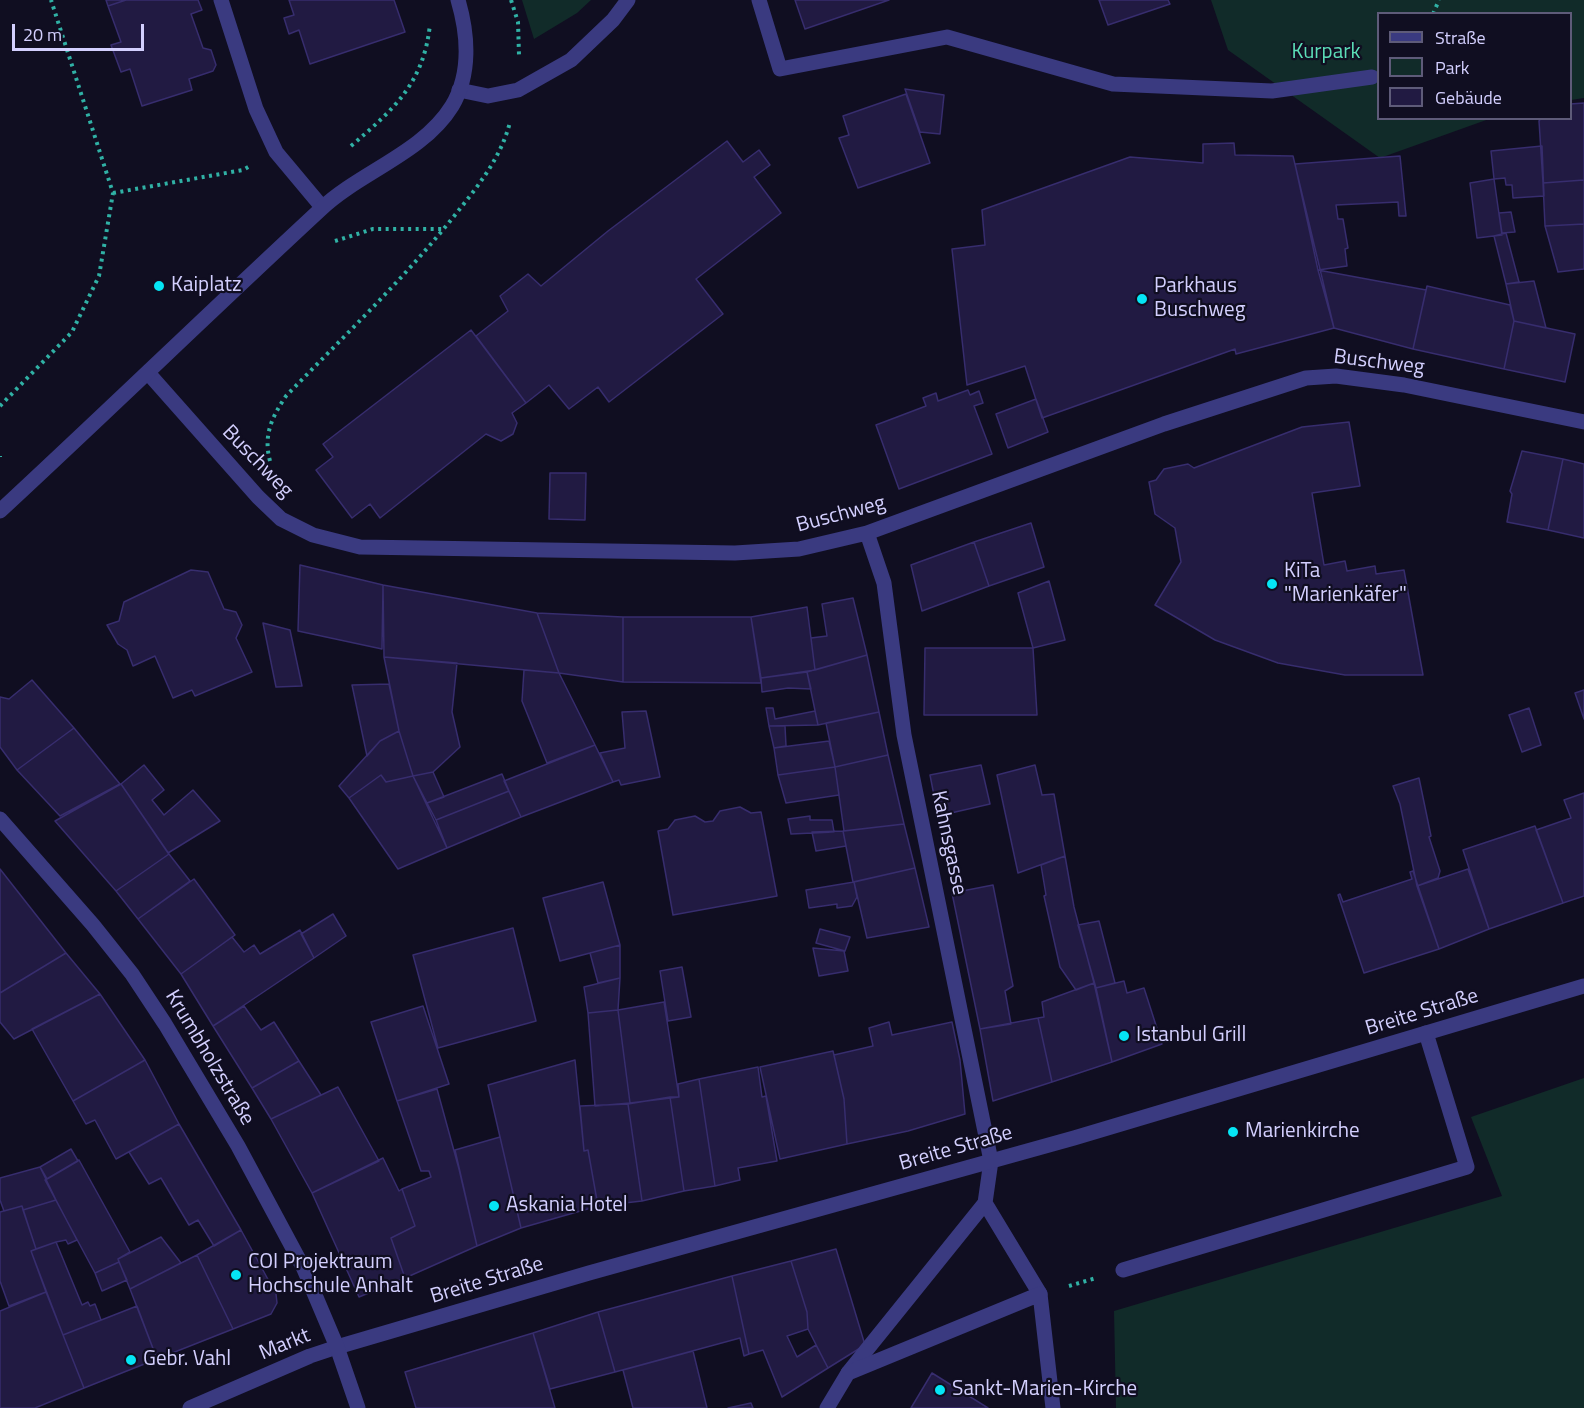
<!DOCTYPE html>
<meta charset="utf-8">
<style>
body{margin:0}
#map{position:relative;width:1584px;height:1408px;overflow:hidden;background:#100e21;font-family:"Titillium Web",sans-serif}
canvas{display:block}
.legend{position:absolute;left:1377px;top:12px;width:195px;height:108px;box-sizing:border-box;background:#100e21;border:2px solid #5e5b79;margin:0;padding:8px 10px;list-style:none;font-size:18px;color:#d3cffe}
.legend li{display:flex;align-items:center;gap:12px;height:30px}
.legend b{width:30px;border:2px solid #5e5b79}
.scale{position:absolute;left:12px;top:24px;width:132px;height:27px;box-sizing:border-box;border:3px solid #d3cffe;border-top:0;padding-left:8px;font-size:18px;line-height:21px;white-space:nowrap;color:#d3cffe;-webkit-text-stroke:4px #100e21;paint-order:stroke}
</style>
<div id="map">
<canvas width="1584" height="1408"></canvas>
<ul class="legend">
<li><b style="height:8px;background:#3a3a80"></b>Straße</li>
<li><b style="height:16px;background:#112b29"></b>Park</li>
<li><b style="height:16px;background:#211a42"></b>Gebäude</li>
</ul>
<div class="scale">20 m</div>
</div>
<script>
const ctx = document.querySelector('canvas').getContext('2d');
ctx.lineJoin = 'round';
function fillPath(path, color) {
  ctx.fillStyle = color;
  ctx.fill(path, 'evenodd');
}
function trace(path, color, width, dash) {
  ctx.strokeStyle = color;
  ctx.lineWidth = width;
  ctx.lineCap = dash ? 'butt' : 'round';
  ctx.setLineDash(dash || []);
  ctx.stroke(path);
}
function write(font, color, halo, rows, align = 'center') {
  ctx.font = font + ' "Titillium Web",sans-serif';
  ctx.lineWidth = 4.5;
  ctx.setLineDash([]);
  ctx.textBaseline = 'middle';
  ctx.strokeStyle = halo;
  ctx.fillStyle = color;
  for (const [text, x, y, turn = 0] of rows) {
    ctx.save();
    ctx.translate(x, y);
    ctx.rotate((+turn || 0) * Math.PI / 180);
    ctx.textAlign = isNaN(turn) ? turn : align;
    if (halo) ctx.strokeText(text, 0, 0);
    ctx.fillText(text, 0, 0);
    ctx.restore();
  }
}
fillPath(new Path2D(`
 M522,0H591L577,13L534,39Z
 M1211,0H1584V98L1571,100L1570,14H1378V118L1489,119L1380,158L1228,50Z
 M1584,1078V1408H1116L1114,1311L1502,1196L1471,1117Z`), '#112b29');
const building = new Path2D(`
 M106,0H126L108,6Z
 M126,0H198L202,10L191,14L203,48L211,50L216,65L213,71L189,79L192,90L142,106L130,69L121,72L111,45L121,42L108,6Z
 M289,0H394L405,32L310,64L299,30L289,34L284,18L294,15Z
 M795,0H889L805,29Z
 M1099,0H1168L1170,4L1108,25Z
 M905,89L944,95L940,134L920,132Z
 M906,94L930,163L858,188L839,138L849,135L843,116Z
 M1584,103V180L1543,183L1539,121L1541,118H1570V104Z
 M727,141L743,162L759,150L770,165L754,177L781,213L696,279L723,314L609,402L598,387L569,409L549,385L526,403L476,336L508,311L500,296L528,274L541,286L608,231Z
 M1234,143L1235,155L1293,156L1334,328L1236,354L1235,349L1042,418L1025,366L967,385L952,249L985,245L982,210L1130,157L1203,163V144Z
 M1542,146L1544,196L1513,198L1512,185H1506L1505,178L1494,179L1491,151Z
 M1400,156L1406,216H1399L1398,202L1336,205L1338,219H1343L1348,248L1345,249L1347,266L1318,270L1295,164Z
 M1494,179L1502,235L1477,238L1470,183Z
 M1584,180V224L1545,226L1543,183Z
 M1511,212L1515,232L1502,233L1499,213Z
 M1584,224V269L1558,272L1545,226Z
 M1506,233L1519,282L1506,284L1494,236Z
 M1318,270L1426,290L1413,349L1334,328Z
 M1534,281L1546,328L1514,321L1506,284Z
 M1427,286L1510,305L1514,321L1504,369L1413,349Z
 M1514,321L1575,334L1565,382L1504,369Z
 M471,330L526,403L512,413L517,423L513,434L501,441L486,434L380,518L370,504L352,518L316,470L333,457L323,444Z
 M968,390L970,395L979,391L983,403L974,406L992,454L899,489L876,425L926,406L923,398L936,393L938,401Z
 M1036,399L1048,432L1008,448L996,414Z
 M1349,422L1360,486L1312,493L1324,565L1345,561L1347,571L1375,566L1376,574L1404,570L1423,675H1345L1278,663L1215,640L1155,605L1181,562L1175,528L1155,514L1149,482L1156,480L1164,469L1188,464L1194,468L1302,427Z
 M1522,451L1563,459L1548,530L1507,522L1512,494L1510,491Z
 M1563,459L1584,464V538L1548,530Z
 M550,473H586L585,520L549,519Z
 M1031,523L1044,567L989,586L974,542Z
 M974,542L989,586L922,611L911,565Z
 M300,565L383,585L382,649L298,631Z
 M191,570L208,572L224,609L236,612L242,625L236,638L252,672L195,696L192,690L173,698L155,656L133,666L127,650L118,644L107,625L119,621L124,602Z
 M1049,581L1065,640L1033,648L1018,593Z
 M383,585L537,613L559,673L384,657Z
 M853,598L867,655L815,670L811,638L827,636L822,604Z
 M807,607L815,670L761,678L751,617Z
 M537,613L623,617V682L559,673Z
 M623,617H751L761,683L623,682Z
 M263,623L290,630L302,686L276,687Z
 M925,648H1033L1037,715H924Z
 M867,655L879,712L818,725L807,672Z
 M384,657L457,663L452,712L460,747L433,772L413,776L399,731Z
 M524,670L559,673L595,745L547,763L522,701Z
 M807,672L811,689L788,688L762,692L761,678Z
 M32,680L74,728L17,770L0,747V697L9,699Z
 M389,684L399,731L380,741L367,756L352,685Z
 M1584,690V719L1575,693Z
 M766,708H773L775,719L815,711L818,725L769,726Z
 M1529,708L1541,745L1522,752L1509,715Z
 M646,711L660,777L621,785L619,780L613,782L600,753L625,748L622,712Z
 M879,712L888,755L835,767L826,723Z
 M769,726H785L786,746L774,748Z
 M74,728L120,784L60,816L17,770Z
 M399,731L413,776L386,782L381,775L349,798L339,786L380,741Z
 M829,741L835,767L778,775L774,748Z
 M595,745L613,782L521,817L504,781Z
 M888,755L904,824L844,831L835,767Z
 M144,765L164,790L152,800L164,815L193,790L220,821L168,853L121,784Z
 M981,765L990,804L938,816L930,775Z
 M1035,765L1042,795L1054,794L1065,856L1018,873L997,775Z
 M835,767L839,795L786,803L778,775Z
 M433,772L444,797L427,803L413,776Z
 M502,774L509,791L436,820L427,803Z
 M381,775L386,782L413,776L447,848L398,869L349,798Z
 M1419,778L1431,836L1429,837L1440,871L1438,878L1417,886L1400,804L1393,786Z
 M121,784L169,854L116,891L55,821Z
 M509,791L521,817L447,848L436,820Z
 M1584,793V896L1563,903L1536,830L1571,818L1564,800Z
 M740,807L751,813L761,812L777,896L673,915L658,831L668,829L675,820L695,816L705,822L713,821L720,811Z
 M810,816V820H832L834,832L791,834L788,819Z
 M904,824L915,868L853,882L843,831Z
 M1535,826L1563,903L1489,929L1463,850Z
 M843,831L846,846L816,851L812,832Z
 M169,854L190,881L138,919L116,891Z
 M1065,856L1074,907L1094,983L1076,990L1060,967L1044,896L1046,895L1041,865Z
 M915,868L929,927L867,938L854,882Z
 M0,869L66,953L0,993Z
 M1468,869L1489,929L1439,949L1417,886Z
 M1413,871L1439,949L1364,973L1338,895L1340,894L1343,902L1412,879L1410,872Z
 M194,879L235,935L181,974L138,919Z
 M603,882L620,945L560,961L543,898Z
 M854,882L857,897L852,906L837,908V904L809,908L806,890Z
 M993,885L1013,986L1005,991L1011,1024L980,1029L952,893Z
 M333,914L346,936L314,958L301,934Z
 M1099,921L1115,983L1096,988L1078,925Z
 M513,928L536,1021L438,1048L413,955Z
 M820,929L850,937L845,951L816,943Z
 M300,930L314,958L213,1026L181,974L232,937L244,952L254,945L260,954Z
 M620,945V978L598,983L590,953Z
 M813,948L844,951L848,971L819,976Z
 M66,953L100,994L14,1039L0,1022V993Z
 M682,967L691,1017L668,1021L660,971Z
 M620,978L618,1010L588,1013L584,987Z
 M1124,981L1127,993L1144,988L1162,1044L1112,1062L1096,988Z
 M1094,983L1112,1062L1052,1082L1038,1018L1044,1017L1042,1002Z
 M100,994L145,1060L73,1101L32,1029Z
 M664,1002L679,1097L630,1103L618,1010Z
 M244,1006L261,1030L274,1022L299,1061L252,1088L213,1026Z
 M423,1006L449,1084L397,1101L371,1022Z
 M618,1010L630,1103L595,1106L588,1013Z
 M1038,1018L1052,1082L993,1101L980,1029Z
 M889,1022L892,1035L952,1022L960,1060L965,1114L908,1131L847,1144L844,1099L834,1055L873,1046L869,1028Z
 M833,1051L844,1099L847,1144L780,1159L760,1067Z
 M145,1060L179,1124L116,1159L95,1120L86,1124L73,1101Z
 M575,1060L584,1151L588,1150L598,1206L521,1228L488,1085Z
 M299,1061L321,1095L271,1119L252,1088Z
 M758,1067L762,1097L766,1096L777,1161L738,1168L740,1180L715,1186L699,1079Z
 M699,1079L715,1186L684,1191L670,1097H679L678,1084Z
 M338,1087L379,1161L312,1193L271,1119Z
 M437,1089L459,1169L477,1246L405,1278L391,1238L415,1226L402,1189L431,1177L429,1171H421L397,1101Z
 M670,1097L684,1191L642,1201L628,1104Z
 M628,1104L642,1201L598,1206L588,1150L584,1151L580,1106Z
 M179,1124L241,1230L214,1246L198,1220L189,1225L161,1178L149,1184L129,1152Z
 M500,1137L521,1228L477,1246L455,1150Z
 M71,1149L78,1161L47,1179L40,1167Z
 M383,1158L399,1191L402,1189L415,1226L391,1238L405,1278L359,1297L312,1193Z
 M79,1160L130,1252L118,1259L119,1262L95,1273L45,1180Z
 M40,1167L56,1200L23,1210L22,1206L4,1211L0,1200V1178Z
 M56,1200L77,1240L68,1244L66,1240L56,1242L36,1249L23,1210Z
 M22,1206L36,1249L31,1251L46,1292L9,1306L0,1281V1212Z
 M241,1230L276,1294L277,1303L271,1314L233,1329L197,1255Z
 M161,1237L181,1263L130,1289L118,1259Z
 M56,1242L82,1305L88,1302L90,1306L95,1304L101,1320L63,1335L31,1251Z
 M836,1249L865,1345L828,1368L808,1329L807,1312L791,1261Z
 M197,1255L233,1329L157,1359L130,1289Z
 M791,1261L807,1312L808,1329L787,1336L797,1357L816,1345L828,1368L782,1397L763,1350L749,1354L732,1276Z
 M119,1262L127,1280L102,1291L95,1273Z
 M732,1276L749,1354L744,1356L740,1338L615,1372L598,1312Z
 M46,1292L84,1388L35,1408H0V1311Z
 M137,1306L157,1359L84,1388L63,1335Z
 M598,1312L615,1372L550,1389L533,1333Z
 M533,1333L555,1408H416L405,1372Z
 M693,1351L707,1408H633L623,1370Z
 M932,1373L988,1408H911Z
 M751,1403L753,1408H728Z`);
fillPath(building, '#211a42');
trace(building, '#372d6e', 1.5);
trace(new Path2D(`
 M511,0L518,22L519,55
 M1433,14L1439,0
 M351,146C394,109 424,83 430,24
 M113,193L243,170L250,166
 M335,241L373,229H443
 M0,406L72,332L99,276L113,193L51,0
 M0,456V457
 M270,461C263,435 272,417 286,396C343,337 403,280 455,215C478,186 501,158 510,122
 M1069,1286L1096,1278`), '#30b1a5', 4, [3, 4.5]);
trace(new Path2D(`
 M759,0L780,69L947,37L1113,84L1272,91L1372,77
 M459,90L488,96L518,90L571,60L613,20L628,0
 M1123,1270L1467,1167L1426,1033`), '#3a3a80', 15);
trace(new Path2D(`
 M985,1203L1040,1294
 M848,1373L985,1203L991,1161
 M190,1408L310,1356L337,1347`), '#3a3a80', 15);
trace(new Path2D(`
 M221,0L256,109L276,152L322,207
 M149,374L258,497L281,519L313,535L360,547L735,553L799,549L867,533L1164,424L1306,378L1336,376L1404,385L1584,422
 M867,533L884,583L904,735L991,1161
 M337,1347L589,1273L1074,1138L1584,986
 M827,1408L848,1373L1040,1294L1053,1408`), '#3a3a80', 15);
trace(new Path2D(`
 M0,511C108,411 213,309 321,209C360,172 423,153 452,106C471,74 468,34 458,0
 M0,819L93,925L132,974L165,1024L238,1146L304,1269L337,1347L358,1408`), '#3a3a80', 15);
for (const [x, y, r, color] of [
 [159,286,6,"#05e5f5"],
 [1142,299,6,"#05e5f5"],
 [1272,584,6,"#05e5f5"],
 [1124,1036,6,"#05e5f5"],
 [1233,1132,6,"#05e5f5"],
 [494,1206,6,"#05e5f5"],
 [236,1275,6,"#05e5f5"],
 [131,1360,6,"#05e5f5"],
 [940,1390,6,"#05e5f5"]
]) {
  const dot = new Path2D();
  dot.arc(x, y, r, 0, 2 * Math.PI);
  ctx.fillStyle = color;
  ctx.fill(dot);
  trace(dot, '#100e21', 2);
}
write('21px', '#5cddb8', '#100e21', [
 ["Kurpark",1326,53]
]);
write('21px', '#d3cffe', '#100e21', [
 ["Kaiplatz",171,286],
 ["Parkhaus",1154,287],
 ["Buschweg",1154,311],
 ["KiTa",1284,572],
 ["\"Marienkäfer\"",1284,596],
 ["Istanbul Grill",1136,1036],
 ["Marienkirche",1245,1132],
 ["Askania Hotel",506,1206],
 ["COI Projektraum",248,1263],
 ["Hochschule Anhalt",248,1287],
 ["Gebr. Vahl",143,1360],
 ["Sankt-Marien-Kirche",952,1390]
], 'left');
write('21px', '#d3cffe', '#100e21', [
 ["Buschweg",1379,363,7],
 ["Buschweg",257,462,46],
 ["Buschweg",841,515,-15],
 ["Kahnsgasse",948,843,78],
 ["Breite Straße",1422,1013,-17],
 ["Krumbholzstraße",209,1058,59],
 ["Breite Straße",956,1149,-16],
 ["Breite Straße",487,1281,-17],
 ["Markt",285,1345,-22]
]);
</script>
